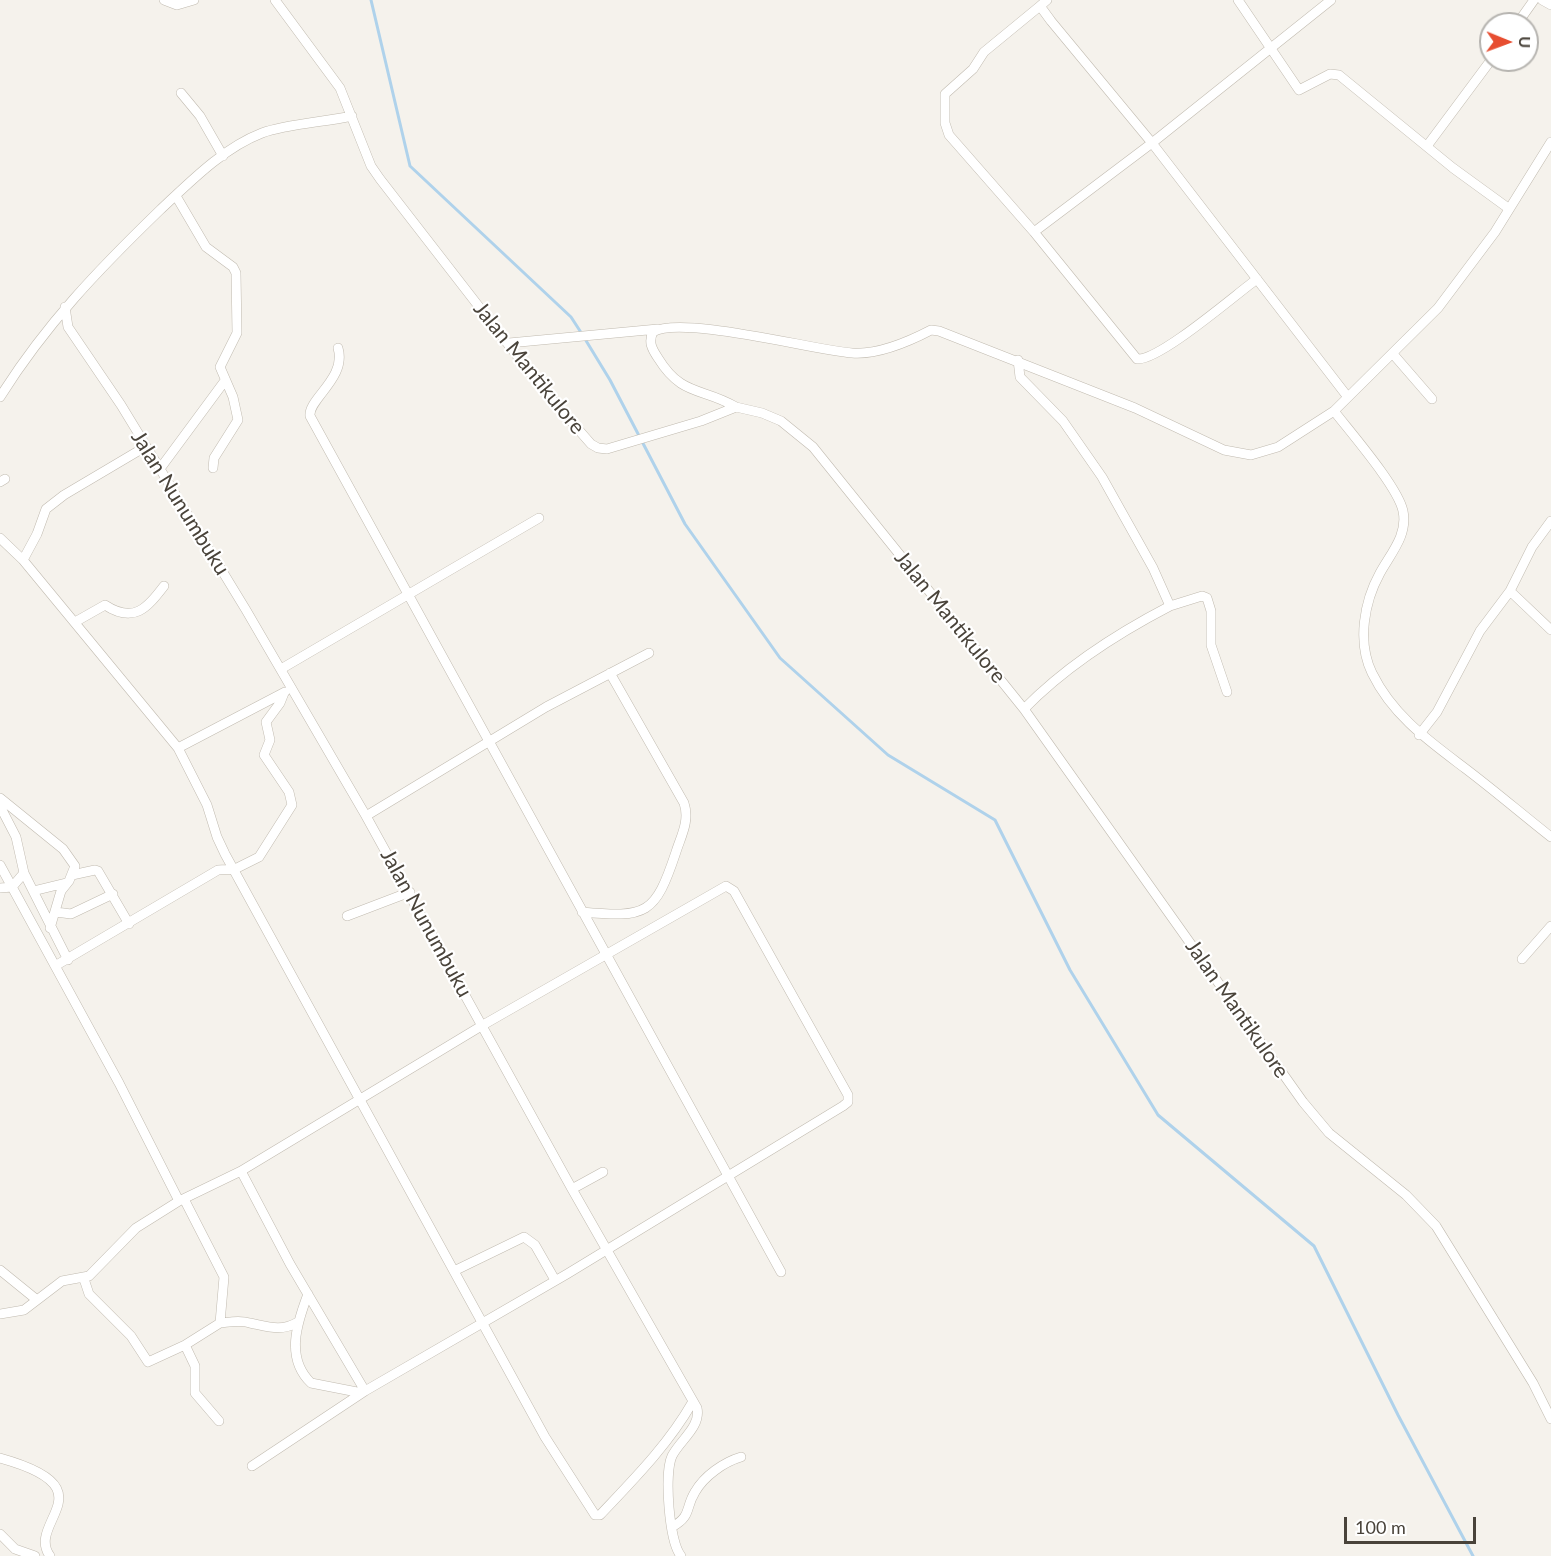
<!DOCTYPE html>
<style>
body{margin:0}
#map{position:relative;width:1551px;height:1556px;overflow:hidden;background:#f5f2ec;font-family:Lato,sans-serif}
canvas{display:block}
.north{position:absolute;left:1479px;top:12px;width:60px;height:60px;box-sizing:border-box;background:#fff;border:2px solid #b6b4b0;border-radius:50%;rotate:91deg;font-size:16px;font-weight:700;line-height:24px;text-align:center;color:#49433a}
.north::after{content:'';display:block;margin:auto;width:21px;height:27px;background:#e74e31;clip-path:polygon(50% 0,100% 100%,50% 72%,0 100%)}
.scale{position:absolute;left:1344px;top:1517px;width:132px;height:27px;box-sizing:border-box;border:3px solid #49433a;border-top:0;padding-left:8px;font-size:18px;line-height:21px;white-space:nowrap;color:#49433a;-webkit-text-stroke:4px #fff;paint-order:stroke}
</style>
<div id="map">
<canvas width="1551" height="1556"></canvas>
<div class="north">U</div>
<div class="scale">100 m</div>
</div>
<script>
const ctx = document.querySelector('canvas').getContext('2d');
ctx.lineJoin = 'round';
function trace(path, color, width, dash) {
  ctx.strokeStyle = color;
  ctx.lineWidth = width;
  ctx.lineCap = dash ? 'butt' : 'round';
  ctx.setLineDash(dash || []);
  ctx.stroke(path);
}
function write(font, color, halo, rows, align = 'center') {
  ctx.font = font + ' Lato,sans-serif';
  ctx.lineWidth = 4.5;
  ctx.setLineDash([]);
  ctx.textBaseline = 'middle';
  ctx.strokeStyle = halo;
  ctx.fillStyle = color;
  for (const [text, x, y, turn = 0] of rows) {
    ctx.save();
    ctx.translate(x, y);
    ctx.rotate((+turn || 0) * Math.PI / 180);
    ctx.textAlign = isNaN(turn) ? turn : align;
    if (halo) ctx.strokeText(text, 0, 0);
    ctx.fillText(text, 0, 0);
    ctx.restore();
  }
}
trace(new Path2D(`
 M371,0L410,166L571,317L582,334
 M585,339L610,380L685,524L780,658L888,755L995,820L1070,970L1158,1115L1314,1246L1398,1415L1473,1556`), '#afd2eb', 3);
const street = new Path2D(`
 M164,0L177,5L194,0
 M275,0L340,88L371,166L380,179L542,388L591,444L598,448L607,449L701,421L736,407L762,413L781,421L813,447L1024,709L1303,1102L1329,1133L1406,1195L1436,1226L1533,1383L1551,1419
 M1047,0L1040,6L1051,21L1152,143L1347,396
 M1238,0L1299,90L1330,74L1339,75L1453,168L1508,208
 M1542,0L1551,5
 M1040,6L984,52L973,69L945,94V123L949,135L1034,232L1137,359C1159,361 1235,295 1257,279
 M1517,24L1534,0
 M181,93L200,116L223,156
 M1427,146L1491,60
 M176,196L206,247L233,267L236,273L237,333L220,367L233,397L238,420L214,458L213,468
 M1034,232L1152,143L1331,0
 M65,307L68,327L121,405L246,610L366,816L572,1189L697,1408C701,1427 680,1440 672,1456C664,1473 669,1542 681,1556
 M509,343L658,329
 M338,348C347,378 308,399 310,416L781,1272
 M1393,354L1432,399
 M1018,360L1020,377L1063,421L1102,477L1153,568L1170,606C1118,633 1065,667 1024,709
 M0,397C46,324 98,270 160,210C190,182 223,148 262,133C286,124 325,122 352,116
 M736,407C702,387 682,397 658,358C652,349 648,342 653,332C681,315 814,350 852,353C878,355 908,342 931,330L939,331L1135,408L1224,450L1251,455L1278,447L1334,411L1438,308L1495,232L1551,142
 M1334,411C1351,433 1398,487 1403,511C1408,535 1391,553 1380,573C1364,602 1357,642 1372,673C1393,716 1429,741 1466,769C1495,791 1523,815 1551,837
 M159,470L224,382
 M0,482L5,479
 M0,538L23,560L178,748L207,805L217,837L225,854L545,1437L595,1515H600C633,1480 668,1445 692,1403
 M23,560L37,534L46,509L64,495L145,447
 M1510,591L1551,630
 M1170,606L1202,596L1207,598L1211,611V645L1227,692
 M75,622L105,605C134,624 147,608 164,586
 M281,669L539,518
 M1419,735L1437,712L1480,631L1510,591L1532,547L1551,521
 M178,748L285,692
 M0,798L63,849L75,866L69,881L61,891L50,928
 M0,806L16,837L24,873L68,960
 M366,816L546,707L649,653
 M0,865L119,1083L179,1201L241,1171L483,1025L726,886L734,891L848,1095V1102L843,1106L567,1274L365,1391L290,1264L241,1171
 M72,875L95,870L98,871L129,924
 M0,888L12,887L24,873
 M33,891L66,883
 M56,912L71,914L113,894
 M582,912C647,918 655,915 676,852C681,836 690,821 684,803L610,673
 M347,916L410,892
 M1522,959L1551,926
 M55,966L218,870L235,869L259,857L292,805L289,792L264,755L270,740L266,722L280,703L284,693
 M572,1189L603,1172
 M184,1199L224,1277L220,1323L185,1345
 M0,1270L37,1300
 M454,1271L524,1237L535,1245L555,1280
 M84,1279L89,1294L131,1336L148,1362L185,1345L195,1366V1393L219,1421
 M308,1294C297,1323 285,1358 311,1383L362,1393
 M0,1314L24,1310L62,1281L89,1276L136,1228L179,1201
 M220,1323C231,1322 240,1320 250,1323C269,1327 281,1332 298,1322
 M0,1458C112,1489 25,1522 50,1556
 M252,1466L365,1391
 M672,1527C692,1516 685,1508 695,1492C704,1476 724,1462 741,1457
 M0,1534L15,1549L35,1556`);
trace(street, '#c0baaf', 10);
trace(street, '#fff', 9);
write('21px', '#49433a', '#fff', [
 ["Jalan Mantikulore",529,368,51],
 ["Jalan Nunumbuku",180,503,58],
 ["Jalan Mantikulore",950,617,51],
 ["Jalan Nunumbuku",426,923,61],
 ["Jalan Mantikulore",1237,1009,55]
]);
</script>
